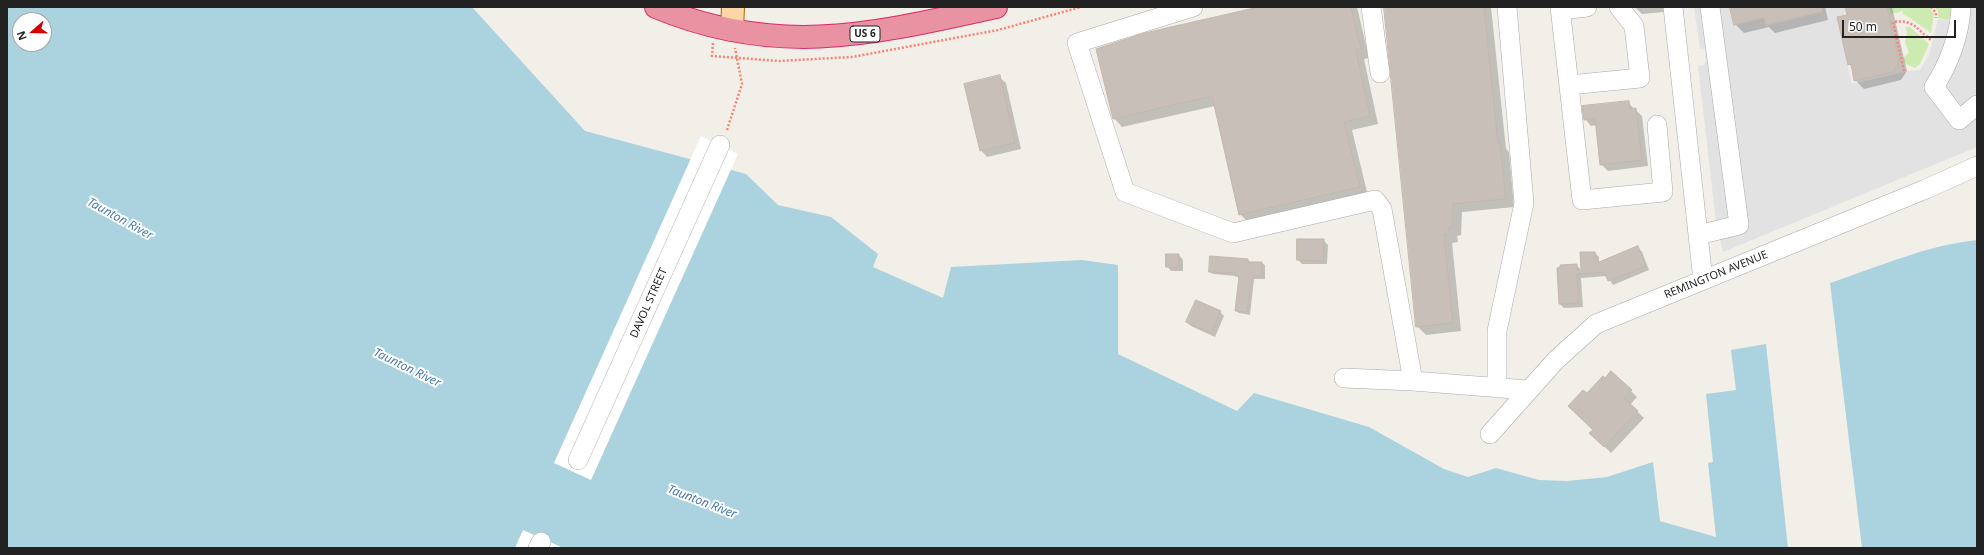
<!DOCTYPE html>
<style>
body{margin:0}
#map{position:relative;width:1984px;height:555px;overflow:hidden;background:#f2efe9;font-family:"Noto Sans",sans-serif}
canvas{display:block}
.frame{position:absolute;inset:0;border:8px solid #222;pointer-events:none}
.north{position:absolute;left:12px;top:12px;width:40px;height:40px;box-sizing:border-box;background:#fff;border:1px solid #a7a7a7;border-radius:50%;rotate:250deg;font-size:11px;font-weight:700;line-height:16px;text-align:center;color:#222}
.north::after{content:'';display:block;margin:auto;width:14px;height:18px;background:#d40000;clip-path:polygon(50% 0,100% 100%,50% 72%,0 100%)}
.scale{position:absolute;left:1842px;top:20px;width:114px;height:18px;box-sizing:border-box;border:2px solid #222;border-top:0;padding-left:5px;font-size:12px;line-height:14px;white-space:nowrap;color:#222;-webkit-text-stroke:3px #fff;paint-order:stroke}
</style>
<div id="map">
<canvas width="1984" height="555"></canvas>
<div class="frame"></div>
<div class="north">N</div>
<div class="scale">50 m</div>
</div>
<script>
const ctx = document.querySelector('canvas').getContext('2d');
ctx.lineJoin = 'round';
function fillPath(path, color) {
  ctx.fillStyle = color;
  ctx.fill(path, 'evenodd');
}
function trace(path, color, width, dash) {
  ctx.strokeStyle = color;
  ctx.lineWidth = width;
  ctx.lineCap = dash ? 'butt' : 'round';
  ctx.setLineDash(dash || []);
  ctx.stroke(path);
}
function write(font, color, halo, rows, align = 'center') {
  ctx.font = font + ' "Noto Sans",sans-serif';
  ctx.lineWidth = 4;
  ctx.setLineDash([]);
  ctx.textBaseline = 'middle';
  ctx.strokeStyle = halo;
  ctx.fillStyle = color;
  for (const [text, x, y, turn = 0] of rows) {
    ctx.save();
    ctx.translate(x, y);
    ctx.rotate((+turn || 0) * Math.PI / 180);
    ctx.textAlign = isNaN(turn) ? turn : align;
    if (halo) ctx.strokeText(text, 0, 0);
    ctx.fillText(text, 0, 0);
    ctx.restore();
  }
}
fillPath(new Path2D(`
 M1889,7H1929L1934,14L1931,33L1910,18L1903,14V11L1891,14Z
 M1934,7H1951V19L1947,20L1938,18V11Z
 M1905,27H1910L1929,44L1920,64L1915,68L1906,64L1903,58L1909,53L1905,42L1907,32Z`), '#cdebb0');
fillPath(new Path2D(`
 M1694,7H1730L1734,25L1764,18L1766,26L1820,12L1819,7H1844L1846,15L1837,17L1852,84L1908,71L1920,70L1929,55L1938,19L1950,21L1951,7H1977V147L1723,252L1716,222L1698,66L1704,65L1706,60L1705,48L1700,49Z`), '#e2e2e2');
fillPath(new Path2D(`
 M7,7H472L585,131L746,174L778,205L831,217L878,254L873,267L943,298L951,267L1082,260L1118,265V354L1237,411L1254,393L1369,427L1444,469L1468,477L1496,468L1539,480L1567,481L1607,477L1653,462L1660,521L1716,537L1708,463L1713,462L1706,394L1736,390L1731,350L1766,344L1788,548H7ZM20,20H44V44H20Z
 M1977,240V548H1862L1830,283C1878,267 1927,245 1977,240Z`), '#aad3df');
fillPath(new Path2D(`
 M701,136L738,154L591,480L554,463Z
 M523,530L561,547L560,548H515Z`), '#fff');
fillPath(new Path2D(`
 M1262,7H1357L1369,58L1364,59L1378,124L1352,130L1368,196L1249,223L1240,214L1215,106L1122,127L1114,118Z
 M1385,7H1491L1506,149L1509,152L1514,207L1462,212L1461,235L1457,236L1458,242L1452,243L1461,331L1426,335L1417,326Z
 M1635,7H1664V12L1642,14Z
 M1731,7H1825L1828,20L1775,33L1769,27L1744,33L1735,24Z
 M1846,7H1892L1907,71L1901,80L1864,89L1855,80L1853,68L1849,64L1848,16Z
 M999,77L1006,83L1021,149L987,157L981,150Z
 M1628,103L1642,116L1648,166L1608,171L1601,164L1597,125L1591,126L1585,119Z
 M1323,240L1328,245L1327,264H1302L1298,260Z
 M1638,248L1642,252L1649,270L1613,285L1607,276L1581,278L1583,307L1564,308L1560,304L1576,265L1582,271L1595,253L1599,257V263Z
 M1179,255L1183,260V271H1171L1167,266Z
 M1248,260L1251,263H1262L1265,265V279H1254L1250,315L1239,313L1236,311L1239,278L1236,276L1213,274L1210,272Z
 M1220,312L1224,316L1215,337L1191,326L1187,322Z
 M1631,391L1637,397L1630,405L1644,418L1611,453L1591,433L1594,430L1587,395Z`), '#0003');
const building = new Path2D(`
 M1259,7H1351L1361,49L1356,50L1370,116L1344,122L1360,187L1239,215L1212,96L1113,119L1096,49L1145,33Z
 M1384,7H1484L1498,143H1500L1506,199L1453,204V227H1449L1450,234H1444L1453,323L1416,327Z
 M1730,7H1822V12L1766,25L1764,18L1734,25Z
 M1845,7H1887L1899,62L1893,72L1854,81L1851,64L1848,65L1837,17L1847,15Z
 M1000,75L1015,143L980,151L964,84Z
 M1629,101L1630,109L1636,108L1642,160L1600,165L1595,118L1584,120L1582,106Z
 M1297,239H1324L1323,261L1297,260Z
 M1638,246L1646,266L1608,281L1604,272L1577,274L1579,303L1559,304L1557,268L1560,267V265L1577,264V270L1581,269L1580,252H1595L1596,263Z
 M1166,254H1179V268L1166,267Z
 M1210,256L1248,259V262H1262V276H1252L1247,312L1235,311L1239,276H1235V273L1209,272Z
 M1196,300L1221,311L1211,333L1186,322Z
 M1611,371L1632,390L1624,398L1638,411L1604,447L1589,433L1593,430L1568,406L1583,390L1587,393L1603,376L1605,378Z`);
fillPath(building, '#c7bfb8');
trace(building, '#c4b6ab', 1);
const minor = new Path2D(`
 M1193,7L1077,43L1125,192L1233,233L1375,200L1382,209L1413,381L1527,390
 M1371,7L1380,73
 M1560,7L1582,200L1663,192L1657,125
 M1673,7L1703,280
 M1961,7C1960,34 1949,64 1934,87L1959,120L1977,105
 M1560,10L1587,7
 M1569,85L1640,78L1634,26L1619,7
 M1698,235L1739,225L1710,7
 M1344,378L1413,381
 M1497,388V331L1524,203L1507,7
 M1490,434L1556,360L1596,324L1926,189L1977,166
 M578,460L720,145
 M538,548L541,542`);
const major = new Path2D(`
 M732,30L733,7`);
const highway = new Path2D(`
 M656,7C778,58 873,34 996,7`);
trace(minor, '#a9a9a9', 20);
trace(major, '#a06b00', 24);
trace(highway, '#dc2a67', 24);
trace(new Path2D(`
 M1931,7L1936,13V18
 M713,43L712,56L779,61L852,57L998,30L1081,7
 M1904,71L1893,22C1914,19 1916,29 1931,40
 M727,130L742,84L735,48`), '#fa8072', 2.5, [2, 2]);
trace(minor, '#fff', 19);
trace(major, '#fcd6a4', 22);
trace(highway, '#e892a2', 22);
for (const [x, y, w] of [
 [865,34,30]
]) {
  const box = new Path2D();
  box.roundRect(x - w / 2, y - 8, w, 16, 3);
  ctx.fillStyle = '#fff';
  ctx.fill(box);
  trace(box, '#222', 1);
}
write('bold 10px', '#222', null, [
 ["US 6",865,34]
]);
write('11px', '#222', '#fff', [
 ["REMINGTON AVENUE",1716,275,-22],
 ["DAVOL STREET",649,303,-66]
]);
write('italic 12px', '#4a7aab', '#fff', [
 ["Taunton River",120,219,29],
 ["Taunton River",407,368,26],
 ["Taunton River",702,502,21]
]);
</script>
